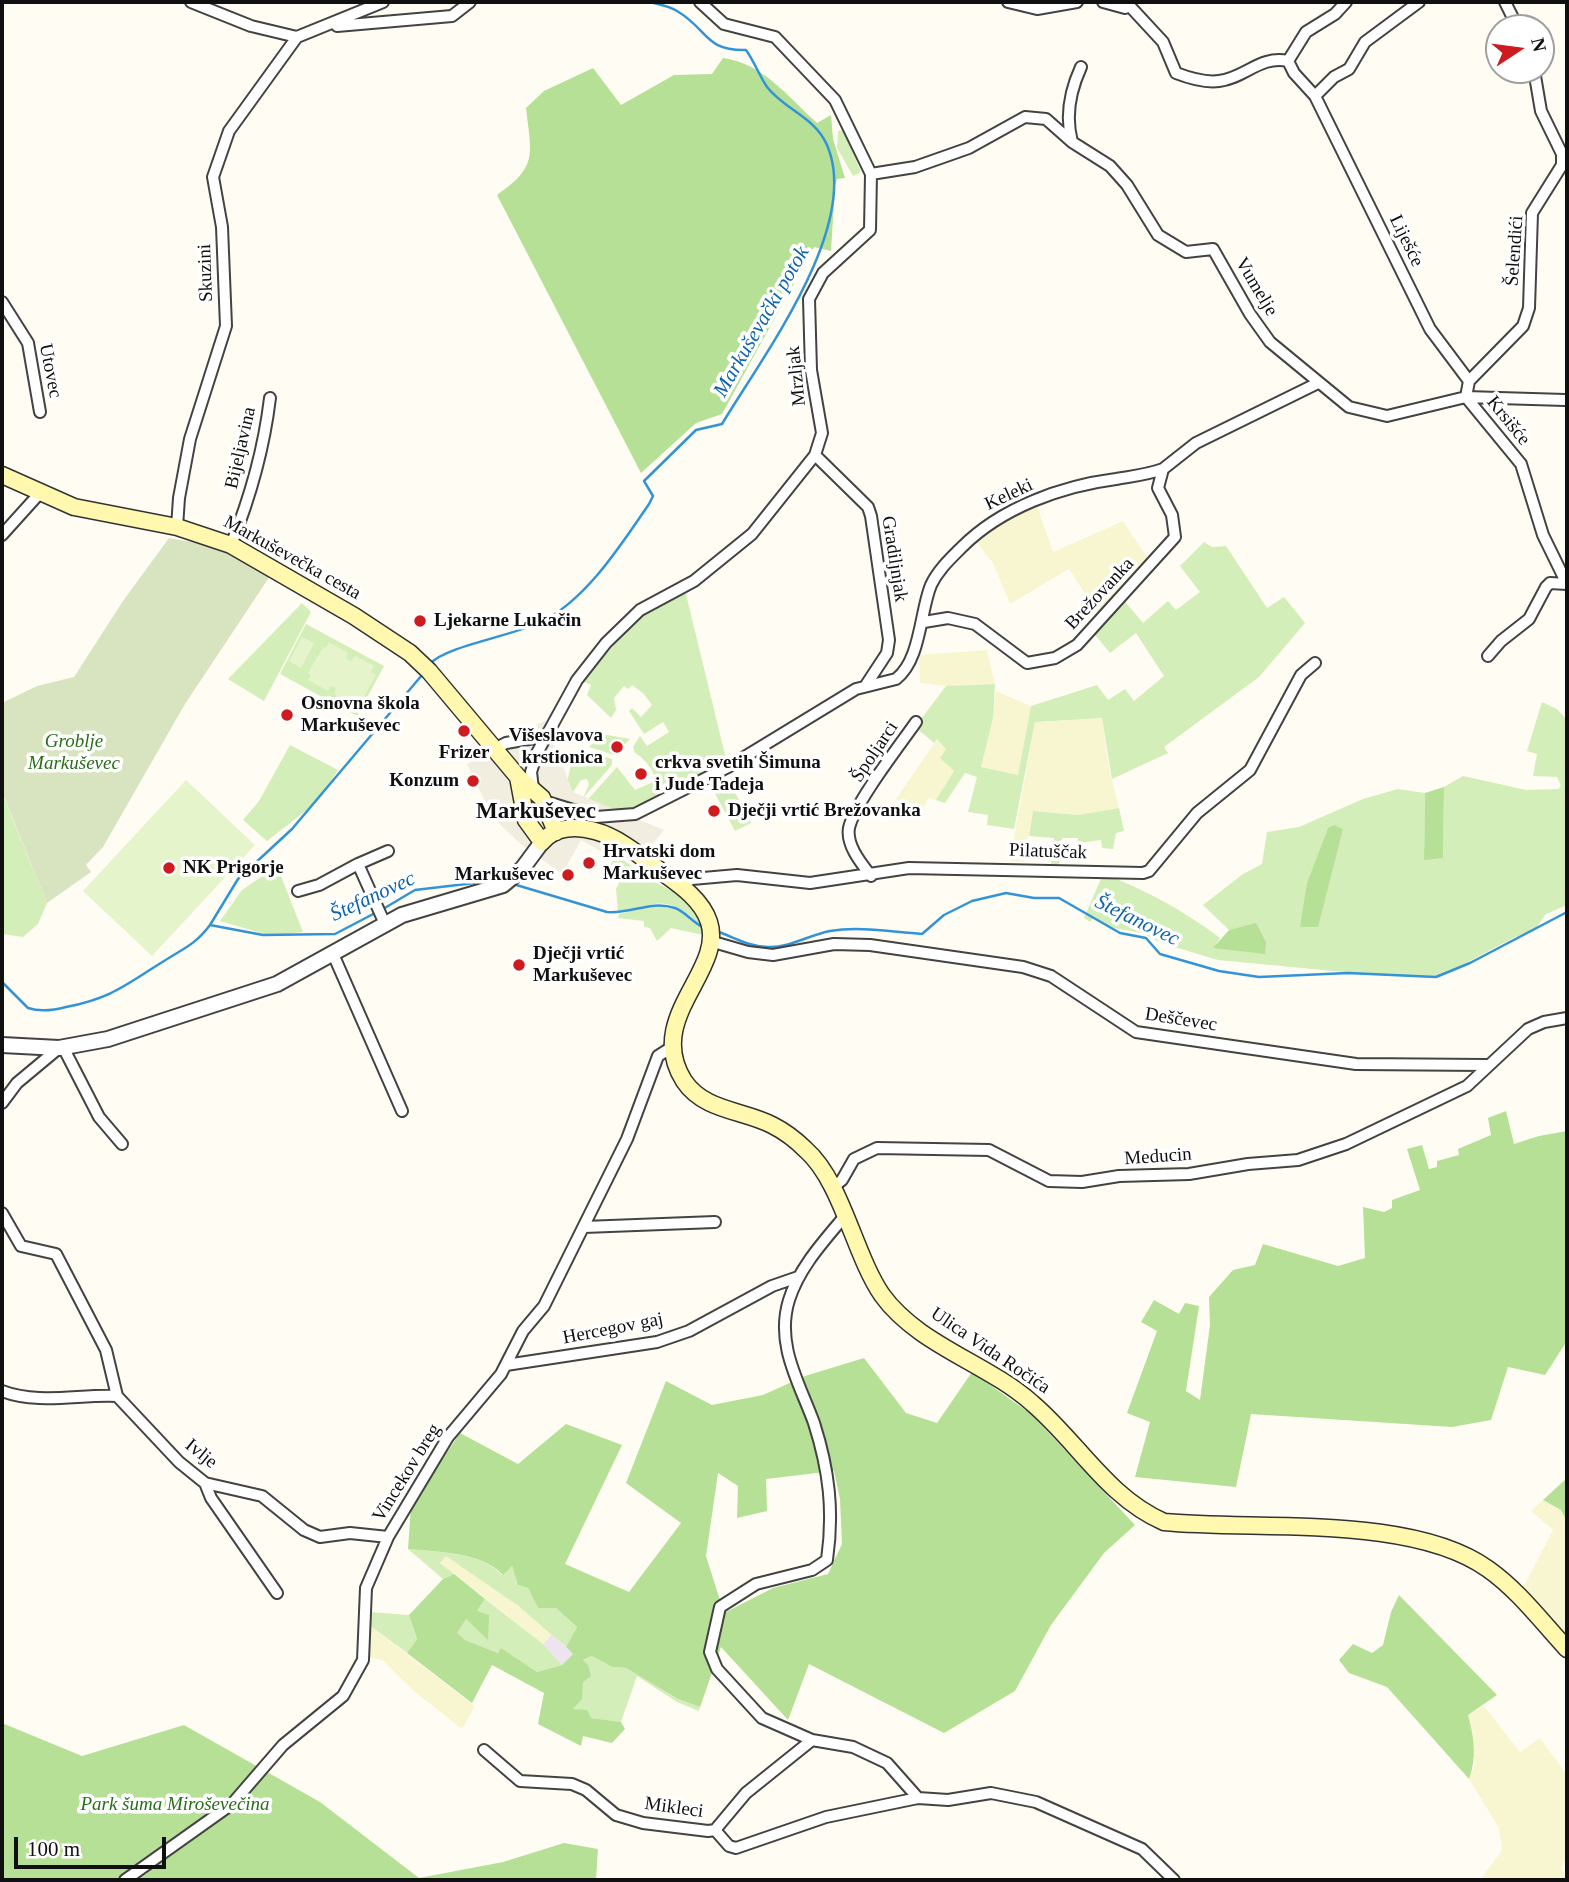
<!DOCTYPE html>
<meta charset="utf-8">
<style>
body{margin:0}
#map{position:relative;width:1569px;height:1882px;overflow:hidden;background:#fffdf3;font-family:"Times New Roman",serif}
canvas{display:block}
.frame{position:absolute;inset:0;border:4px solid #101010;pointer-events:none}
.north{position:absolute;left:1485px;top:14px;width:70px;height:70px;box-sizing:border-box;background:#fff;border:2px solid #9f9f9f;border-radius:50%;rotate:77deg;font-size:19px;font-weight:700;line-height:28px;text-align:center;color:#101010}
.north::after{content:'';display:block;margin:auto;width:24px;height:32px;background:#cd1b1f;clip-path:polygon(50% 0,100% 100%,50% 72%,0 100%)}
.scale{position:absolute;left:14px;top:1837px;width:152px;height:32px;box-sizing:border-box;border:4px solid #101010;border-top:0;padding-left:9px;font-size:21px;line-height:24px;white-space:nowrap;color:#101010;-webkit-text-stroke:5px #fff;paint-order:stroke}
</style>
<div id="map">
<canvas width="1569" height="1882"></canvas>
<div class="frame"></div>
<div class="north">N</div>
<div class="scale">100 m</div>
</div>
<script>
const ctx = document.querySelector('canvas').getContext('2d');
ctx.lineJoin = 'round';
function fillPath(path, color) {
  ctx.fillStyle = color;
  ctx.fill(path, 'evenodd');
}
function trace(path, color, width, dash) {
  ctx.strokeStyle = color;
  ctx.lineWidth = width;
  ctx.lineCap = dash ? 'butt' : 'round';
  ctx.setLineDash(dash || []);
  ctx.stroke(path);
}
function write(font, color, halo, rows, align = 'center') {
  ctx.font = font + ' "Times New Roman",serif';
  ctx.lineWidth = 7;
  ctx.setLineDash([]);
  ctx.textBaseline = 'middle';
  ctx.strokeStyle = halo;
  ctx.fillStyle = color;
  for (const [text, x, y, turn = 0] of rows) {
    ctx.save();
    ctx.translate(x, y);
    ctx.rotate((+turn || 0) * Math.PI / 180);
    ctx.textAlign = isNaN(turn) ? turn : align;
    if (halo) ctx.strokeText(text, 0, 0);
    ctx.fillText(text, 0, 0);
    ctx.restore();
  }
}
fillPath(new Path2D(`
 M552,1634L573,1654L562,1665L543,1644Z`), '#eee4ef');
fillPath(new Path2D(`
 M1036,503L1053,552L1123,521L1150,562L1098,614L1069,569L1010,604L993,563L974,539L986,526Z
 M987,650L995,684L946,686L920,683L919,655Z
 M996,691L1031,706L1018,775L981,767Z
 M1102,718L1108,763L1119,808L1078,815L1033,811L1024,862L1010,861L1035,722Z
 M937,739L947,749L940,758L954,771L936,800L928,798L921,814L908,812L910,808L896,799Z
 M1543,1500L1561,1510L1567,1522V1639L1521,1592L1553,1530L1531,1511Z
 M446,1555L485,1580L552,1634L543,1644L440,1563Z
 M369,1625L475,1706L462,1729L415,1692L382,1660L368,1657Z
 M1484,1706L1520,1752L1540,1738L1567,1775V1859L1561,1867L1567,1880H1480L1502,1850L1499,1828L1469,1779L1475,1764L1468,1715Z`), '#f8f6d0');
fillPath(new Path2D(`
 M843,130L861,172L853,176L837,148L838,131Z
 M1204,542L1212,547L1226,546L1267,608L1284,597L1305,623L1259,677L1164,747L1168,753L1112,779L1102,718L1035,722L1014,829L987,825L988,815L968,812L977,777L965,773L945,803L936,800L954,771L940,758L946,749L937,739L934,743L915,727L946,686L995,684L993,718L981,767L1018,775L1031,706L1097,685L1108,700L1125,689L1134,701L1164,676L1136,633L1110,653L1092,631L1122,598L1143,623L1168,601L1176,610L1200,592L1180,566Z
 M685,590L727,763L627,811L617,813L581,807L617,767L635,790L655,781C655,771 644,758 635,753L633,747L640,736L647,746L669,732L663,722L644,734L629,711L632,708L641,717L652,705L644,694L632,685L628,689L624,686L614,698L616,710L611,718L587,695L591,685L582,681L645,611Z
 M302,603L311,612L264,701L228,679Z
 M306,624L384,666L357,716L280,674Z
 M1542,702L1557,709L1567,720V905L1546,914L1534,931L1515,937L1447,973L1436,976L1365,974L1218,960L1161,943L1142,933L1114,928L1093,918L1090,922L1084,918L1103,874C1145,889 1184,911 1220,938L1214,948L1256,924L1229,930L1203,905L1243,874L1262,864L1267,832L1299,827L1363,799L1398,789L1425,793L1424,859L1443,858L1444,787L1463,776L1526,790L1558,789L1561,786L1557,777L1533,776L1537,754L1527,751ZM1328,828L1343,830L1307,884Z
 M602,734L630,739L621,748L618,742L614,744L618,752L614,755L589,747Z
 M290,745L338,770L317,802L267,841L243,820L259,801Z
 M586,751L612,759V765L583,798L589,784L587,779L581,780L573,792L566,786L573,756L579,758L581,752Z
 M727,777L751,823L735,831L711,786Z
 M2,793L47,903L38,924L23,937L2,934Z
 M1119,808L1124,831L1116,833L1113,849L1102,848L1101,840L1078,843V838H1062L1059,866L1051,865L1054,838L1029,836L1033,811L1078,815Z
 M616,855L640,872L638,877L644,883L649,879L678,894L703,920L698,923C664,892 656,906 618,912L616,889L619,883L605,874Z
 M277,866L303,932L271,936L220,921L242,890Z
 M656,905L678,910L702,929L703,935L671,928L657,941L650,928L644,927V921L618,918L619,914Z
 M408,1549C436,1552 483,1552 502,1575L512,1566L518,1585L528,1588L538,1608H556L577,1627L566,1647L517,1605L446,1556L440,1563L454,1574L443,1579Z
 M485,1599L543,1644L562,1665L537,1672L502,1649L498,1653L465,1640L456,1633L465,1618L488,1639L477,1611Z
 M369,1612L409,1615L417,1639L407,1653L369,1625Z
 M592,1656L612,1667L626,1668L678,1699L700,1707L699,1711L677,1702L637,1676L621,1722L591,1718L573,1709L581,1699L582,1661Z`), '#d3eeb8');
fillPath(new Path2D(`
 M723,58C763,63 788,97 817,123L831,115L833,139L845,178L837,179L835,185L831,251L814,247L722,414L696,423L641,473L497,195C539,166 531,154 526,108L544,91L593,68L621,105L674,75L712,74Z
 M1444,787L1443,858L1424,860L1425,793Z
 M1334,825L1343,829L1318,927H1300L1307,883L1328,828Z
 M1256,923L1266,942L1265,954L1213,948L1229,930Z
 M1506,1111L1514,1144L1539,1136L1567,1131V1341L1545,1375L1508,1367L1491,1420L1452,1427L1251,1414L1236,1487L1135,1477L1150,1422L1127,1413L1157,1331L1141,1322L1154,1300L1179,1314L1185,1303L1199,1306L1186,1391L1200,1400L1210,1325L1209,1297L1233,1270L1255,1265L1263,1244L1338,1266L1365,1258L1363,1207L1384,1212L1392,1208V1200L1420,1190L1407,1149L1422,1145L1429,1169L1437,1167V1161L1459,1155L1458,1149L1491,1135L1488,1118Z
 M864,1358L906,1413L937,1423L972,1372L1031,1414L1135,1525L1104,1553L1051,1625L1015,1691L944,1733L809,1664L788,1720L721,1647L700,1707L678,1699L626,1668L612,1667L592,1656L583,1660L588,1665L591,1676L583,1682L582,1699L573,1709L587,1710L591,1718L621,1722L625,1729L612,1743L583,1736L581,1746L538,1724L544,1693L492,1665L472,1703L407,1653L417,1639L409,1615L443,1579L454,1574L485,1599L477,1611L489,1615L488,1640L466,1619L457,1633L465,1640L498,1653L501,1648L537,1672L562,1665L573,1654L566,1647L577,1627L556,1608H538L528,1588L518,1585L512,1566L503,1575C483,1552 437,1552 408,1549L411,1506L460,1433L518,1464L566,1424L622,1445L565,1564L629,1592L681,1523L626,1483L666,1381L712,1405L763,1395L805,1376ZM834,1471L840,1499L842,1544L828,1574L773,1588L724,1613L706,1556L718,1473L738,1486L737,1518L767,1511L766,1479Z
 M1567,1478V1522L1561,1510L1543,1500Z
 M1399,1595L1497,1695L1468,1715C1474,1738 1477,1757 1469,1779L1387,1687L1349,1673L1339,1660L1353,1644L1372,1653L1383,1645L1391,1612Z
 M2,1723L82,1756L184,1725L320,1802L419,1878L503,1862L564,1843L598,1849L596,1880H123L124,1877L109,1880H2Z`), '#b5e096');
fillPath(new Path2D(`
 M169,538L215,546L270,576L185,704L103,847L86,865L91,872L47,903L2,792V703L37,686L74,677L123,601Z`), '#d8e4c0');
fillPath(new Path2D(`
 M302,637L314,643L301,668L289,661Z
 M329,642L348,653L346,659L351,661L355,656L374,666L371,672L376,675L361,702L356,699L353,704L334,694L336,688L331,686L328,691L308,680L311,675L308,673L323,647L326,648Z
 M186,780L255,845L152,956L83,891Z`), '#e5f4cb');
fillPath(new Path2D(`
 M545,721L573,792L664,830L652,845L613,858L581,840L562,874L523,846L493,818L467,764L526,729Z`), '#f1eddf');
trace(new Path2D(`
 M430,664C445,646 516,635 541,622C586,600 621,545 649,504L653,496L644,481L696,430L722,424C762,357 862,226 827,145C815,117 785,110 767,87C759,75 754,61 746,50C704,51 708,29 677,11C669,6 658,4 650,2
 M513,884L607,912C632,914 650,900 675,908C686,912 693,923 703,927
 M383,909L415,890L500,880
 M210,925L238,879L292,829L422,675
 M716,931C734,937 749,947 768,947C789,948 809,935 830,931C860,926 891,932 922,934L944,915L972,901L1006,893L1034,898H1059L1120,933L1146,938L1160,954L1219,971L1259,977L1348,973L1436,977L1470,963L1567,912
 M2,982L28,1008C40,1012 55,1010 66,1007C112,998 125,985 164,961C184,948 195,945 210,925L263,935L335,934L377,912`), '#3393d8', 2.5);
const minor = new Path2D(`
 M191,2L251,26L297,37L383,2
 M1008,2L1037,9L1077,2
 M1103,2L1125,8L1129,6
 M1126,2L1163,42L1176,73C1189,78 1204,83 1219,81C1245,78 1260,55 1288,61L1294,73L1315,96L1430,329L1469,381L1466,397L1565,400
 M1505,2L1518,28
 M337,26L452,16L470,2
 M1288,61L1306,32L1335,14L1346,2
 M1315,96L1334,77L1349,69L1365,42L1419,2
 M1072,142C1065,116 1070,91 1081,67
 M871,174L915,167L969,148L1025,117L1046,119L1072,142L1110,166L1127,185L1158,235L1186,252L1213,249L1250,314L1270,342L1349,407L1387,416L1466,397L1521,464L1543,535L1567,584
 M2,302L28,343L40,412
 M1469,381L1523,326L1529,308L1532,213L1562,165V154L1541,111L1534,70
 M815,455L868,507L871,516L889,640L887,653L866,685
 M177,527L179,498L190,439L226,326L222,227L213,177L229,131L297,37
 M2,535L39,494
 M231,545C250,498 264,448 270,398
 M924,622L948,618L975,624L1027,663L1055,658L1077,645L1175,537L1172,515L1158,488L1163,469L1196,443L1318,383
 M1488,656L1501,641L1529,619L1546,587L1550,583L1567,584
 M494,749L506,743L546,736
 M533,789L531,772L537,753L577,680L606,643L640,610L694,581L752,534L815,455L822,433L811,370L809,299L823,273L870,230L871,174L835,100L775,37L724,24L700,2
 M544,801L596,817L635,814L728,767L856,689L896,679C921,660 920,611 931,585C938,570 950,559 962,547C1001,508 1061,486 1116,479C1133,476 1146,475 1163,469
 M871,876C861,863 846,845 849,828C854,804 900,745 916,722
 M680,885L692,879L737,875L810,883L909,868L1143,873L1149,871L1197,813L1250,770L1301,675L1315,663
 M298,891L319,885L358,864
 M385,924L358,864L388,851
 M710,941L748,952L773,955L834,944L870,945L1023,967L1051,976L1136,1032L1356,1064L1486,1065
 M333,954L402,1111
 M63,1047L99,1117L122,1144
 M2,1103L17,1083L59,1048
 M831,1189L842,1180L854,1159L877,1148L989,1150L1049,1181L1082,1182L1119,1176L1189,1174L1248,1164L1298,1160L1346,1144L1467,1086L1528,1029L1544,1022L1567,1018
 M2,1213L21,1246L56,1254L106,1350L117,1396
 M844,1217C823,1242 799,1268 789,1300C775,1345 800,1384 814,1423C829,1470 834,1511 827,1560L812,1570L756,1584L720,1607L710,1652L717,1669L762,1718L812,1740L853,1747L887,1763L918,1798L948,1800L991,1793L1036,1802L1142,1849L1174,1880
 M584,1227L715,1222
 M506,1365L657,1342L689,1331L772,1286L798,1277
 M2,1391C39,1405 79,1394 117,1396L179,1462L205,1483L262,1496L304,1530L320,1537L350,1533L388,1537
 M205,1483L211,1498L277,1593
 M484,1750L520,1781L572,1784L586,1790L616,1815L643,1823L708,1831L715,1830L746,1793L812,1740
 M715,1830L729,1846L736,1848L826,1817L918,1798
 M125,1880L232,1804L283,1745L343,1696L363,1660L366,1588L388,1537L448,1437L501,1374L523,1331L544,1306L627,1139L658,1056L672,1047`);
const tertiary = new Path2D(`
 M2,1045L59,1048L108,1039L277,984L402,915L503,885L522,869L542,842`);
const secondary = new Path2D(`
 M2,475L74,507L177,527L231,545L354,616L410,653L429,671L518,777L542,798L556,832
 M518,777L526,820L542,842C555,826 577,826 595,831C619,837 643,858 663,873C680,885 702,900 709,922C725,971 644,1018 684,1081C704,1111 743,1110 772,1125C784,1131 797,1141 806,1150C842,1182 854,1254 882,1295C918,1345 987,1363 1032,1403C1078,1442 1107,1497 1164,1522C1258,1531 1411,1514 1488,1569C1518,1590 1542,1622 1567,1649`);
trace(minor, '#434343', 14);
trace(tertiary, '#434343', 18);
trace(secondary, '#323232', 19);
trace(minor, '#fff', 10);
trace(tertiary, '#fff', 14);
trace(secondary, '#fff8ae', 16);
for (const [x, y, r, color] of [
 [420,621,7,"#cd1b1f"],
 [287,715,7,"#cd1b1f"],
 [464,731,7,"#cd1b1f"],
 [617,747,7,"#cd1b1f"],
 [641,774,7,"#cd1b1f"],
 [473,781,7,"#cd1b1f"],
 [714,811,7,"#cd1b1f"],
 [589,863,7,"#cd1b1f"],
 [169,868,7,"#cd1b1f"],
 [568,875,7,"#cd1b1f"],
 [519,965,7,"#cd1b1f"]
]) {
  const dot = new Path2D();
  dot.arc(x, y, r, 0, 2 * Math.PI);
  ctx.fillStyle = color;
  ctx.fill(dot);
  trace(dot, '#fff', 2.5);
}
write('19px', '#101010', '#fff', [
 ["Liješće",1406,241,64],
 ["Šelendići",1515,251,-86],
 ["Skuzini",206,273,-92],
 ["Vumelje",1256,287,59],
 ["Utovec",50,371,79],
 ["Mrzljak",797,376,-96],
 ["Krsišće",1508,421,51],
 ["Bijeljavina",241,448,-77],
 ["Keleki",1009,495,-25],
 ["Markuševečka cesta",292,558,29],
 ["Gradiljnjak",894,559,81],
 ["Brežovanka",1100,594,-47],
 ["Špoljarci",875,752,-56],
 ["Pilatuščak",1048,852,2],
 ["Deščevec",1181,1020,9],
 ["Meducin",1158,1157,-4],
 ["Hercegov gaj",613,1329,-11],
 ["Ulica Vida Ročića",990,1351,34],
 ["Ivlje",201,1454,39],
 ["Vincekov breg",407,1473,-58],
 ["Mikleci",674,1808,8]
]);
write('bold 19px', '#101010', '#fff', [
 ["Ljekarne Lukačin",434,621],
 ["Osnovna škola",301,704],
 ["Markuševec",301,726],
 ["Višeslavova",603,736,"right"],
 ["krstionica",603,758,"right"],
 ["Frizer",464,753,"center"],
 ["crkva svetih Šimuna",655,763],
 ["i Jude Tadeja",655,785],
 ["Konzum",459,781,"right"],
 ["Dječji vrtić Brežovanka",728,811],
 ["Hrvatski dom",603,852],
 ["Markuševec",603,874],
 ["NK Prigorje",183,868],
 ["Markuševec",554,875,"right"],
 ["Dječji vrtić",533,954],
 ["Markuševec",533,976]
], 'left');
write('italic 19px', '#296e19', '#fff', [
 ["Groblje",74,742],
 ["Markuševec",74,764],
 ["Park šuma Miroševečina",175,1805]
]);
write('italic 21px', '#0d64ae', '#fff', [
 ["Markuševački potok",762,322,-60],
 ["Štefanovec",373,897,-25],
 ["Štefanovec",1137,921,26]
]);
write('bold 23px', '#101010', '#fff', [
 ["Markuševec",536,812]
]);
</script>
